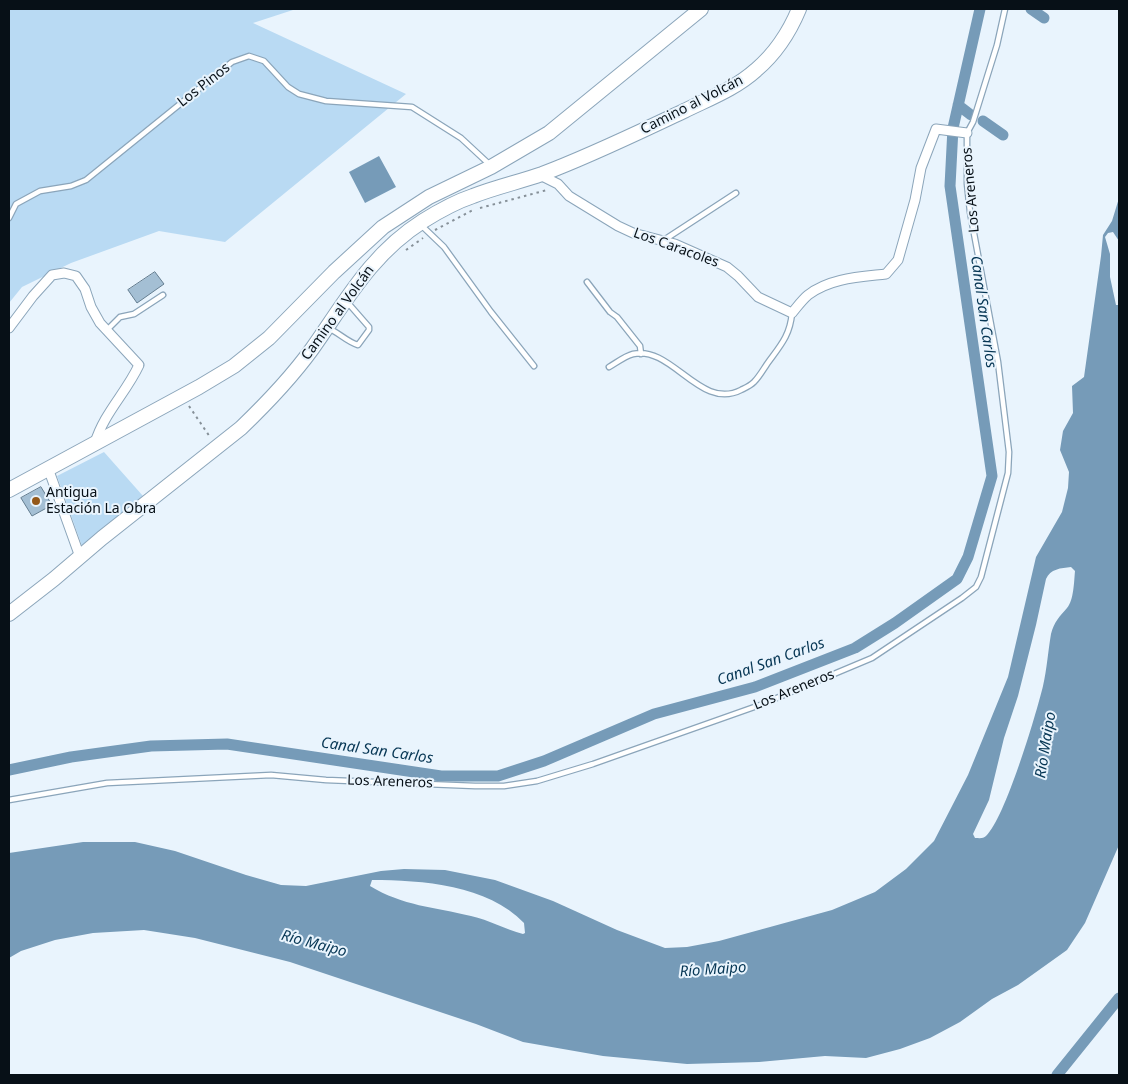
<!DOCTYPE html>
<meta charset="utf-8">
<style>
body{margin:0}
#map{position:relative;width:1128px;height:1084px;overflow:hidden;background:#e9f4fd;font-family:"Noto Sans",sans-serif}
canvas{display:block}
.frame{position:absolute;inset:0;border:10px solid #071017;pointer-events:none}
</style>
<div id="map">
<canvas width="1128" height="1084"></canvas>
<div class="frame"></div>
</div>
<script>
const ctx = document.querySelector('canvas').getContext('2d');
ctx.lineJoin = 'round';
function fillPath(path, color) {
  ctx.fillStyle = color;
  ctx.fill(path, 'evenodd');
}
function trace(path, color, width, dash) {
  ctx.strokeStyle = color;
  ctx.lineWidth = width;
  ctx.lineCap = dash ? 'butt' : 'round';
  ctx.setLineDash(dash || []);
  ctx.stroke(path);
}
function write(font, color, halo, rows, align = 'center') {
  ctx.font = font + ' "Noto Sans",sans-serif';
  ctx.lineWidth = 4;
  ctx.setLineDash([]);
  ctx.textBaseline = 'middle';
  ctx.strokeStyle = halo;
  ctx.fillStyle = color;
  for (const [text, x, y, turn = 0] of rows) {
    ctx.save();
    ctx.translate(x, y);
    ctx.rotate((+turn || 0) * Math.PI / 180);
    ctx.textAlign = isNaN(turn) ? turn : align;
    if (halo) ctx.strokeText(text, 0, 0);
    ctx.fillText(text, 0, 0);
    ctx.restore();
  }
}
fillPath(new Path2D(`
 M9,9H296L253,23L406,94L225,242L159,231L71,263L22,287L9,303Z
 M104,452L143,496L82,546L57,476Z`), '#b9daf3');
fillPath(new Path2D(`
 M379,156L396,187L365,203L349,172Z
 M1119,198V241L1113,232L1108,233L1105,237L1110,254V277L1116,305H1119V845L1085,923L1067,950L1018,985L992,999L960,1022L930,1038L900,1049L866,1058L825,1056L759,1062L687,1064L603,1056L523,1042L476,1024L290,962L195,938L144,930L93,933L55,940L21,951L9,958V853L83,842H135L175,851L246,875L281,885L306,886L381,871L404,869L445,870L495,880L553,901L617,930L665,948L687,947L719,941L832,910L875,892L906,869L934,841L968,775L1008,677L1036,557L1062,512L1068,488L1069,472L1060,450L1063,431L1073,413L1072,386L1084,377L1101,256L1103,235L1112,221ZM1071,567L1075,571C1074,581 1074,600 1067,608C1060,616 1054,622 1051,634C1048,651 1047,669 1043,686C1036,715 1005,819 986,836C983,839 979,838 975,838L973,834L989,800L1004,738L1018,696L1036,625L1046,579C1050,569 1061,568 1071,567ZM372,880C422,880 488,885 524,923L525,933L523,934C505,929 489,920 471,916C434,907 403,906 370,886Z`), '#769bb8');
trace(new Path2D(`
 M1031,9L1044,18
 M958,105L971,115
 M983,121L1003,135
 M9,770L71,757L151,746L227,744L441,776H498L544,761L654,714L755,687L855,648L895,623L957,579L968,557L992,476L950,186L953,128L980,9
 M1057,1075L1119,998`), '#769bb8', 11);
const building = new Path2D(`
 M155,272L164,284L137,303L128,290Z
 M41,487L52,505L32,516L21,498Z`);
fillPath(building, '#a4bfd4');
trace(building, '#647d90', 1);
const service = new Path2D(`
 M9,218L16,204L40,191L71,186L86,180L232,62L249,56L264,61L288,87L299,94L326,101L412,107L461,138L489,164
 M421,225L444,247L491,312L534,366
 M664,240L736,193
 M587,282L610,312L617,317L640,346L641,354
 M328,328C338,332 347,342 358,345L369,330V327L348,303
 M107,330L120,317L134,314L163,295
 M609,367C616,363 625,356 633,354C672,345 700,411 741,390C745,388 750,386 754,382C759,377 763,370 767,364C780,346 790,336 792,313
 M9,800L107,783L271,775L326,780L475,786H504L537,781L593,764L760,705L872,658L962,598L976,587L981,577L1008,473L1009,452L998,362L970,212L967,184V133L973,122L997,45L1005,9`);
const minor = new Path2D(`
 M540,175L558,184L569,196L618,226L633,233L675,244L727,267L738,276L758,297L792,313C797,307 802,300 808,295C830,278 860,277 886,274L898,260L915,200L921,168L936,129L967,133
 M9,328L33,296L52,275L64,273L76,276L85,289L91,307L100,323L139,365C126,393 104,413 95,443
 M48,468L80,557`);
const primary = new Path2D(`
 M9,490L199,387L234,366L269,338L334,272L383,227L429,197L491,167L549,133L701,9
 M9,614L54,579L102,538L241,428C267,403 291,378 312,349C346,301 371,254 423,221C439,211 455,202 473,196C496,187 519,182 542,174C590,156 637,133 684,111C708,99 735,89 756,70C776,53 789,33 799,9`);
trace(service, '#8ba5ba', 7);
trace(minor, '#8ba5ba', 11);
trace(primary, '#8ba5ba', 16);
trace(new Path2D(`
 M480,208L547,190
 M435,230L473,210
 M406,250L423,238
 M189,406L210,437`), '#869098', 2, [2.5, 4]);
trace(service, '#fff', 4.5);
trace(minor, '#fff', 9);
trace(primary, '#fff', 14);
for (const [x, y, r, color] of [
 [36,501,5,"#945819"]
]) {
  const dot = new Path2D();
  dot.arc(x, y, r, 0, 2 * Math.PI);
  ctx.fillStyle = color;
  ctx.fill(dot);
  trace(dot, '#e9f4fd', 2);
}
write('14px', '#071017', '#e9f4fd', [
 ["Los Pinos",204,85,-38],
 ["Camino al Volcán",692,105,-27],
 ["Los Areneros",971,190,-95],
 ["Los Caracoles",676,248,20],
 ["Camino al Volcán",338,313,-54],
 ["Los Areneros",794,690,-22],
 ["Los Areneros",390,782,2]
]);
write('14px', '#071017', '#e9f4fd', [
 ["Antigua",46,493],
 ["Estación La Obra",46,509]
], 'left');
write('italic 15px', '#063654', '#e9f4fd', [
 ["Canal San Carlos",983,312,82],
 ["Canal San Carlos",771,662,-20],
 ["Río Maipo",1046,745,-81],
 ["Canal San Carlos",377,751,8],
 ["Río Maipo",314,944,15],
 ["Río Maipo",713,970,-4]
]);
</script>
